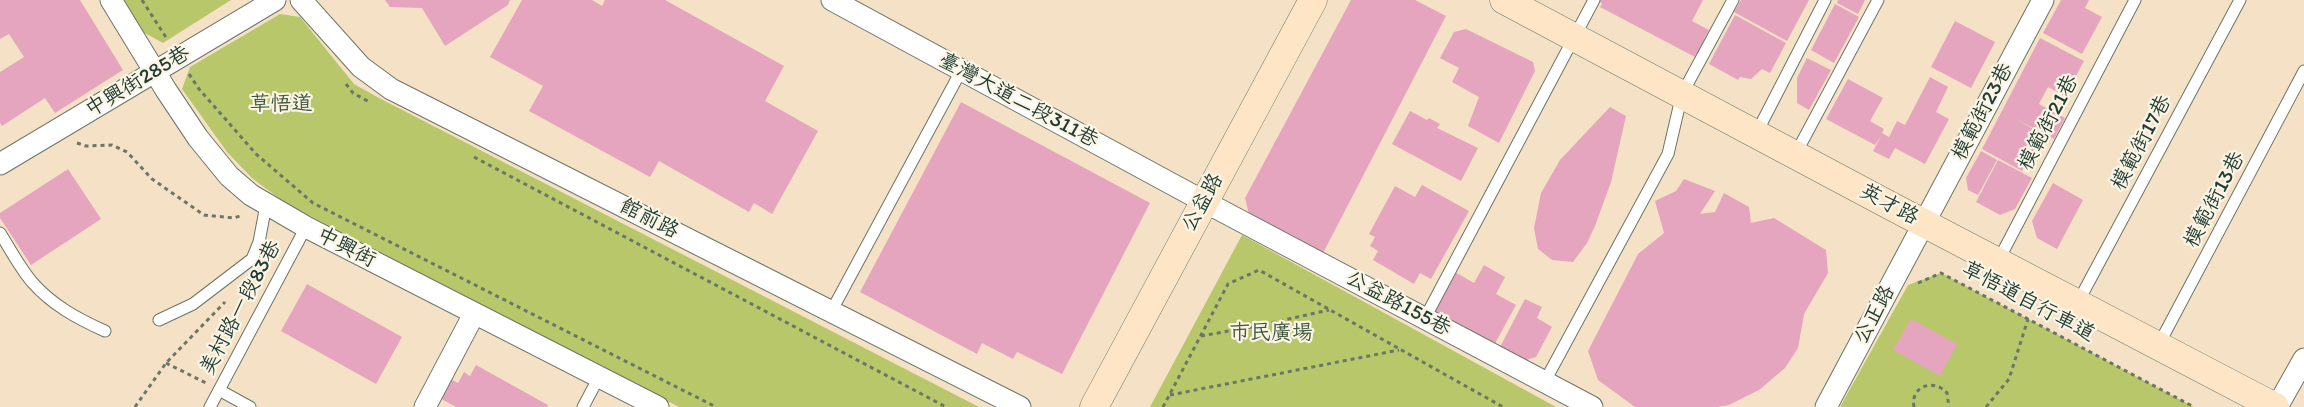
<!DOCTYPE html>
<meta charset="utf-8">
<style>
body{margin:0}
canvas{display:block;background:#f5e1c6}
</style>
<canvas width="2304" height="407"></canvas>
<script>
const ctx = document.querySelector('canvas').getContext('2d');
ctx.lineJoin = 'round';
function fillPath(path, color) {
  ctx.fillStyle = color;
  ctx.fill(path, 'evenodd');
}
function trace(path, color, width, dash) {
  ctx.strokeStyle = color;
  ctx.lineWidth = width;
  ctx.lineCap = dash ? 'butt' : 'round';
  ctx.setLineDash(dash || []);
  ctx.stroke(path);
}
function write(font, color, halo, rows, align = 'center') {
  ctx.font = font + ' Itim,"LXGW WenKai TC",sans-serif';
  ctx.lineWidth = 4.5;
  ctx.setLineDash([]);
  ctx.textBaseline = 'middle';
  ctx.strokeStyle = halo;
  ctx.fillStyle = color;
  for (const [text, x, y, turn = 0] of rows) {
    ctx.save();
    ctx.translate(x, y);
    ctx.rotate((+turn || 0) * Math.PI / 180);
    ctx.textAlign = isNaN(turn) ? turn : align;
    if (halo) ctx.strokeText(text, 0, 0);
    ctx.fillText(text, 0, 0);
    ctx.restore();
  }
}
fillPath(new Path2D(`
 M122,0H231L163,43L141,31Z
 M280,14L300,17L354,84L379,98L979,407H679L285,203L252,178L227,152L182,89L190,67Z
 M1242,235L1556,407H1150Z
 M1941,273L2194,407H1840L1908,285Z`), '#b8c76a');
fillPath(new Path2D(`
 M0,0H80L123,70L55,113L45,98L2,126L0,123V72L24,57L9,34L0,39Z
 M385,0H510L508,5L445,46L422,8L390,7Z
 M522,0H592L602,6L605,0H665L784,66L765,101L818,131L772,214L754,203L749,212L659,161L650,177L529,111L543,86L490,57Z
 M1351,0H1415L1446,16L1322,255L1250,218L1245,198Z
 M1599,0H1703L1692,21L1709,30L1704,39L1707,40L1699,55L1696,54L1695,57L1600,7L1602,4Z
 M1741,0H1809L1787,41L1734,12Z
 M1838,0H1865L1858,14L1837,3Z
 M2061,0H2089L2085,8L2102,17L2082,54L2043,33Z
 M1835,4L1859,17L1834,63L1811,50Z
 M1735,15L1786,43L1770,73L1762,69L1751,79L1740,77L1738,80L1709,64Z
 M1955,21L1995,42L1971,88L1931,67Z
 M1466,29L1533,62L1535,71L1499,143L1468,126L1479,97L1452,82L1459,68L1440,58L1454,32Z
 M2040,38L2084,61L2065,96L2031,78L2048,87L2039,104L2065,118L2054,139L2014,118L2042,134L2022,171L1982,149Z
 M1807,58L1831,70L1809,110L1797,103V78Z
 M1930,77L1948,87L1936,112L1949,119L1925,164L1895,148L1889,159L1873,151L1881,136L1875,145L1826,119L1848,79L1883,98L1870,121L1884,129L1882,133L1889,137L1897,121L1905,125Z
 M961,102L1150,203L1062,374L1017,352L1013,359L982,343L977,354L860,292Z
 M1610,107L1626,116L1611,182L1595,226L1587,243L1573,262L1552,260L1538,249L1534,228L1541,193L1560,160Z
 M1410,111L1427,120L1429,118L1440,124L1437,128L1478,148L1461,181L1392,144Z
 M1981,151L1997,160L1978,195L1968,190L1966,178Z
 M1998,160L2032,178L2015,209L2000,215L1976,202Z
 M68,169L101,219L31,265L0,218V213Z
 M1684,179L1715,191L1700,214L1715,212L1724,193L1749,207L1751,223L1774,218L1826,250L1828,273L1804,314L1798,348L1785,368L1759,390L1729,405L1717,407H1635L1598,380L1588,351L1638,254L1664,233L1655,201L1676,191Z
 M2053,183L2083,200L2057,249L2037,238L2032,221Z
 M1422,185L1469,211L1431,279L1420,273L1414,284L1373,260L1378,251L1370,246L1375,237L1369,234L1395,186L1415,197Z
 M1484,265L1505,277L1496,294L1516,305L1493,347L1433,314L1455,272L1474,283Z
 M307,284L402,337L376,384L281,331Z
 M1525,299L1542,307L1537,318L1552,327L1536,357L1520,362L1498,351Z
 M1911,319L1957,344L1940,376L1893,350Z
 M476,365L548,405L547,407H456L436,396L447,377L458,383L464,372L470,376Z`), '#e6a5be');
const service = new Path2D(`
 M1756,134L1825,0
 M1795,155L1878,0
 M0,233C10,249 20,268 32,282C52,305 78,319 105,331
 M1997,263L2135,0
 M2077,304L2240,0
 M832,310L961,71
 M1425,318L1594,0
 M159,320L193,304L252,259L259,242L266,205
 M2158,346L2304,71
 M1544,383L1668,154L1682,94L1733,0
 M219,390L250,407
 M210,407L306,227
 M583,407L599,377`);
const minor = new Path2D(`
 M111,0L166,90L198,138L229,176L251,195L306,227L658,407
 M301,0L361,67L391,89L1020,407
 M832,0L1205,202L1592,407
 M0,164L275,0
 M425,407L474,314
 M1826,407L2043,0
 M2277,407L2304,359`);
const secondary = new Path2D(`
 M1504,0L1891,206L2275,407
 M1094,407L1313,0`);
trace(service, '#6a7667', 13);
trace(minor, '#6a7667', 23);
trace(secondary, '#6a7667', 29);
trace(new Path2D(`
 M142,0L167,39
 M189,74L199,89L256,154L313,203L716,407
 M346,84L353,93L371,103
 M77,143L86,146L112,145L127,152L152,179L204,215L234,218L243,215
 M474,157L946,407
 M1918,283L1941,273L2194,407
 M1201,336L1257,326L1329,310
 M166,363L206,383
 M1170,395L1399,350
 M135,407L166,363L225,302
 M1163,407L1228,284L1259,270L1503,407
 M1914,407C1910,386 1934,378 1947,393L1949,407
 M1986,407L2009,379L2028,319`), '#6a7667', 3, [4, 4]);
trace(service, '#fff', 11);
trace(minor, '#fff', 21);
trace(secondary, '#fde5c5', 28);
write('21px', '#1f3d34', '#fcf5e5', [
 ["中興街285巷",138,82,-31],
 ["臺灣大道二段311巷",1018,101,28],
 ["模範街23巷",1983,112,-62],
 ["模範街21巷",2049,123,-62],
 ["模範街17巷",2142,143,-62],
 ["模範街13巷",2215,200,-62],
 ["公益路",1203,203,-61],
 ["英才路",1889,205,28],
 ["館前路",649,219,27],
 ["中興街",346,248,27],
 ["草悟道自行車道",2028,302,28],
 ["公益路155巷",1398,304,28],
 ["美村路一段83巷",241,308,-62],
 ["公正路",1875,315,-62]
]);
write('21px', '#3e593f', '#fcf5e5', [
 ["草悟道",281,105],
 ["市民廣場",1271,334]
]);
</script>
